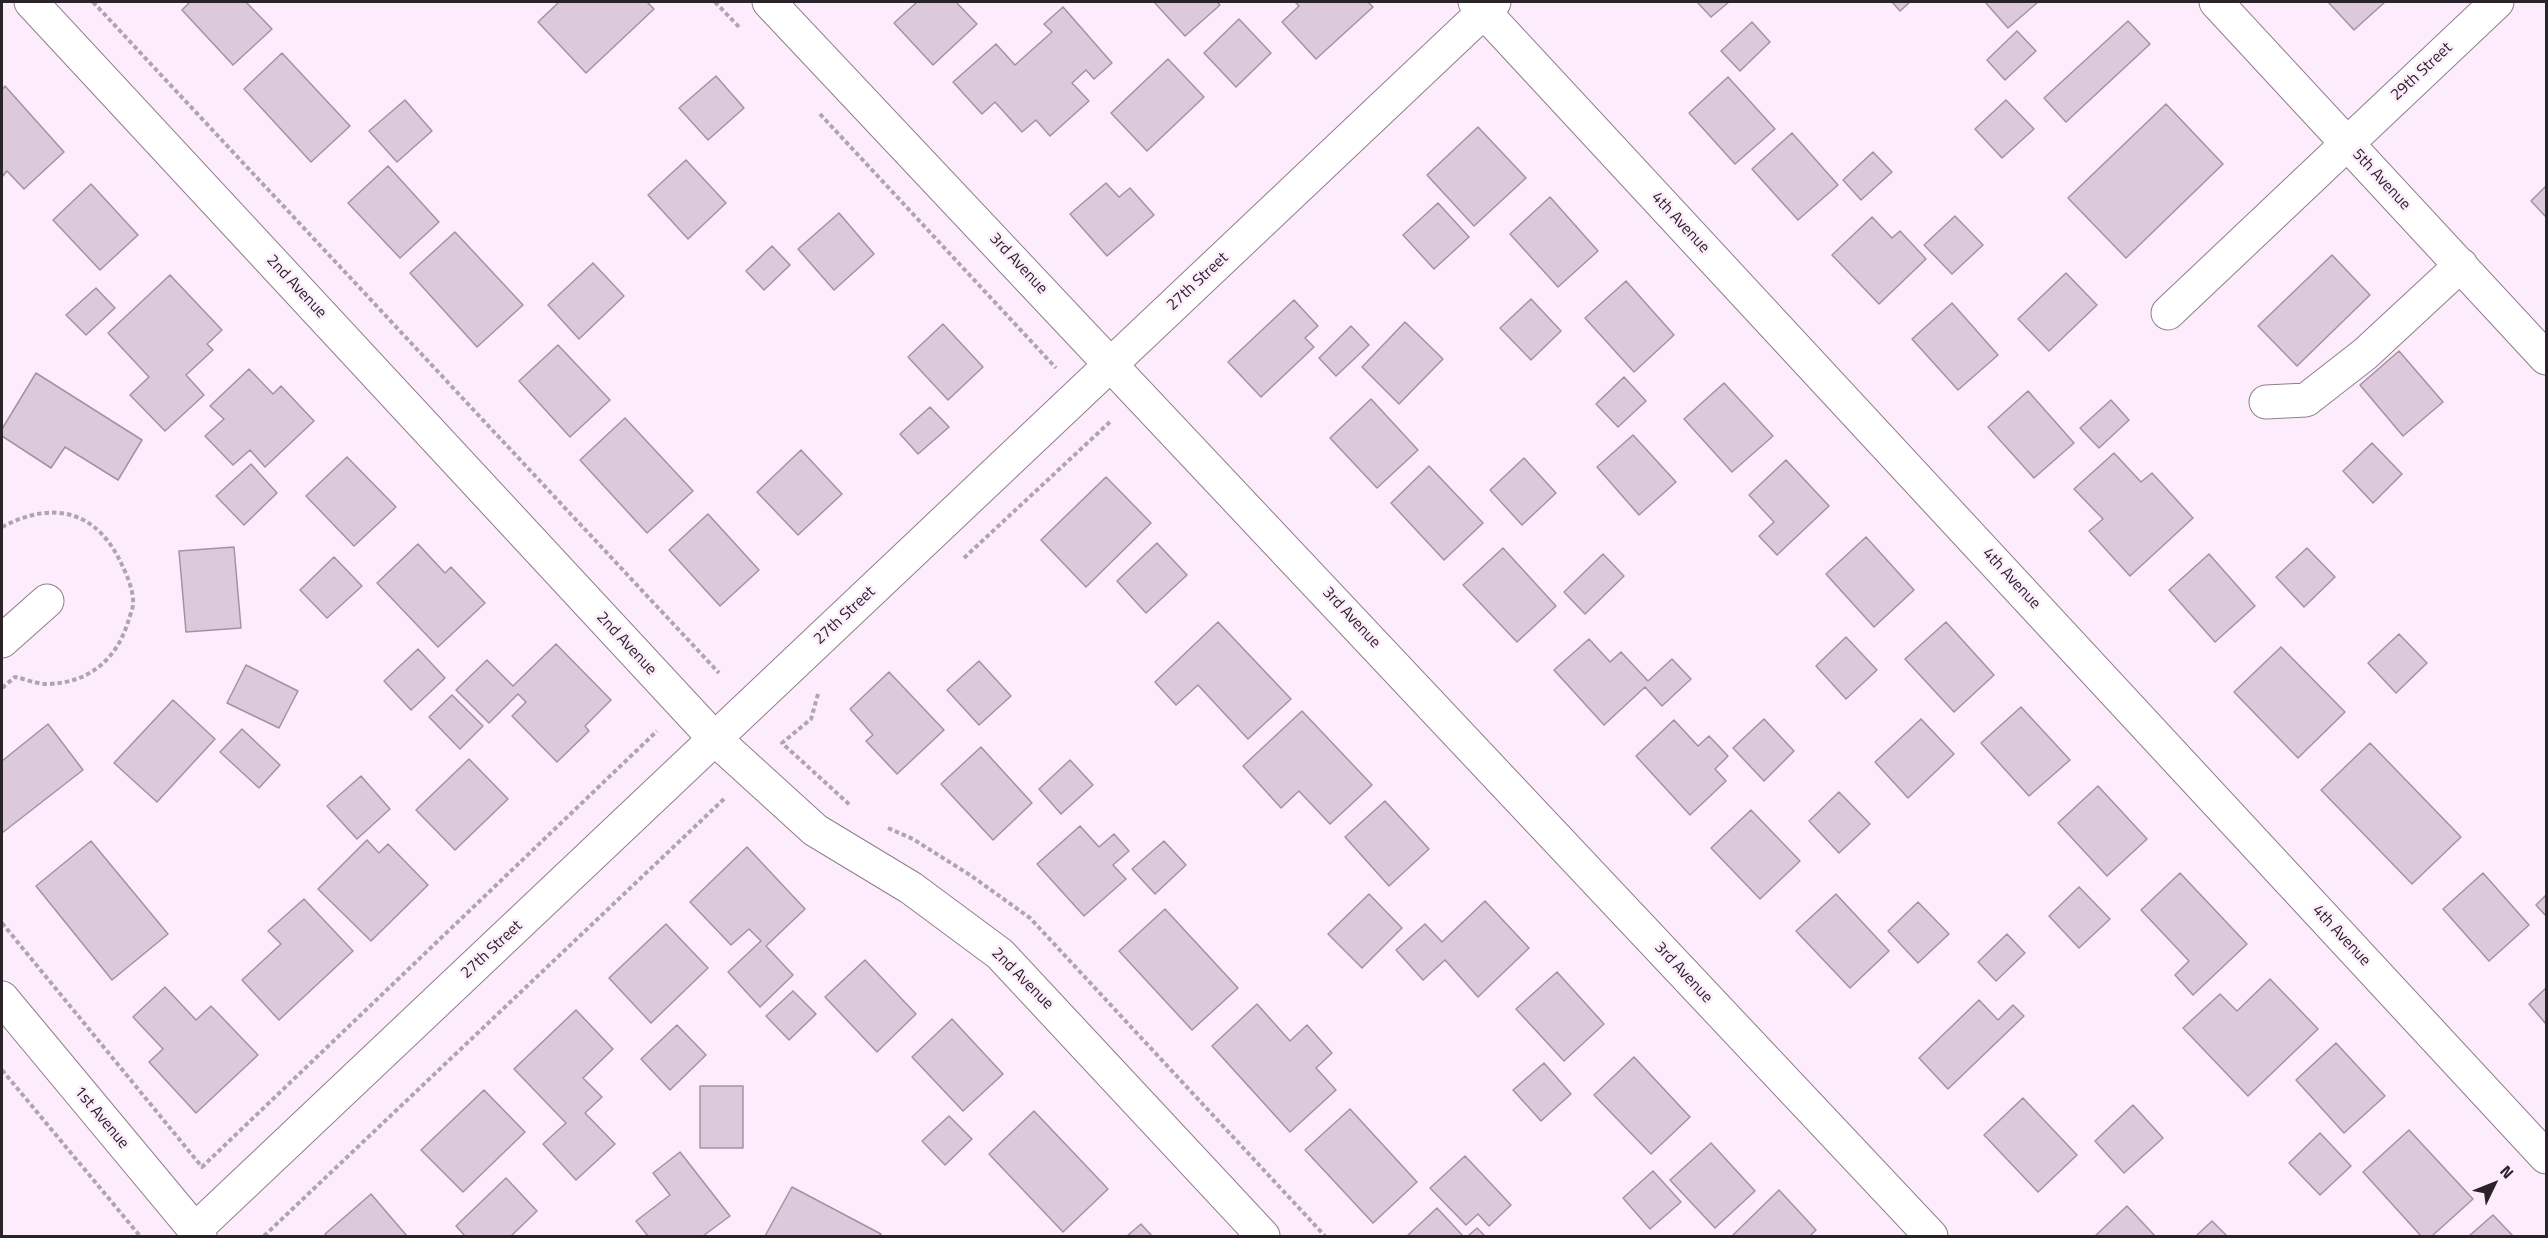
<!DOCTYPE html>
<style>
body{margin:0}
#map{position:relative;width:2548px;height:1238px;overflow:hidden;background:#fdedfc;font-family:"Titillium Web",sans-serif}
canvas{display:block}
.frame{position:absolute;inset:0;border:3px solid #2a232a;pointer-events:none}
.north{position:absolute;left:2464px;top:1154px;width:60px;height:60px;-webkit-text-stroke:4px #fdedfc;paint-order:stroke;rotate:47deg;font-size:16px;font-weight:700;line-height:24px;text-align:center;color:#2a232a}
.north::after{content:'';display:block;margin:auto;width:21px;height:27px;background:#2a232a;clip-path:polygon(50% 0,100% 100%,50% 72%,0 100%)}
</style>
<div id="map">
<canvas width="2548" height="1238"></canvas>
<div class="frame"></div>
<div class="north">N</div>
</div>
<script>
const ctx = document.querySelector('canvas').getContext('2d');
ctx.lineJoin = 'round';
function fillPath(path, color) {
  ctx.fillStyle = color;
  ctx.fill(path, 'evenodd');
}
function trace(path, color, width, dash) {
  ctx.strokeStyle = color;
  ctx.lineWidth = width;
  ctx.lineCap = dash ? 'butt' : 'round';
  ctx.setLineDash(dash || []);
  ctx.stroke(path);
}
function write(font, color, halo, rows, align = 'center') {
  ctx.font = font + ' "Titillium Web",sans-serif';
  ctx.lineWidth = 5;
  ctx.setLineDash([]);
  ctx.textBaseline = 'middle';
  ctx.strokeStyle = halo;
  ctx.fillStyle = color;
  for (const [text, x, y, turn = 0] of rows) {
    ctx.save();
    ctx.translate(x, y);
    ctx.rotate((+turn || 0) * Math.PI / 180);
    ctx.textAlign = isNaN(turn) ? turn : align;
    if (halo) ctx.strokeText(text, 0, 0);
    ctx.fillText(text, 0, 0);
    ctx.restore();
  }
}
const building = new Path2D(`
 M190,2H246L272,29L233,65L182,10Z
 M559,2H647L654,9L586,73L538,22Z
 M917,2H956L977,24L933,65L894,23Z
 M1154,2H1217L1220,5L1185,36Z
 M1295,2H1368L1373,7L1316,59L1282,22L1299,6Z
 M1697,2H1729L1711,17Z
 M1892,2H1910L1900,11Z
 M1985,2H2038L2008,28Z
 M2328,2H2385L2354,30Z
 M1063,7L1112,63L1094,79L1086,70L1072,83L1089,101L1050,136L1036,120L1022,132L995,102L982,114L953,82L996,44L1015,65L1052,32L1044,24Z
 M1239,19L1271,53L1236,87L1204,53Z
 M2128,21L2150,44L2066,122L2044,98Z
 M1752,22L1770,42L1740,71L1721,51Z
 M2017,31L2036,51L2005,80L1987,60Z
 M282,53L350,126L311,162L244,89Z
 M1168,59L1204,97L1147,151L1111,113Z
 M716,76L744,108L708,140L679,108Z
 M1728,77L1775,129L1735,164L1689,113Z
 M5,86L64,152L24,189L7,171L2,177V90Z
 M405,100L432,131L397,162L369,131Z
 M2006,100L2034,129L2002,158L1975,129Z
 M2166,104L2223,164L2126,258L2068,198Z
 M1478,127L1526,178L1474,226L1427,175Z
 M1792,133L1838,185L1798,220L1752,169Z
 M1873,152L1892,172L1861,200L1843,180Z
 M686,160L726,203L688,239L648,195Z
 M388,166L439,222L400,258L348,203Z
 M1106,183L1119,197L1130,188L1154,215L1107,256L1070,214Z
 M91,184L138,235L100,270L53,220Z
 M2546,186V217L2531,201Z
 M1550,197L1598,251L1558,287L1510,234Z
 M1438,203L1469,237L1434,269L1403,235Z
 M839,213L874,254L834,290L798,249Z
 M1955,216L1983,245L1952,274L1924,245Z
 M1872,217L1892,238L1900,231L1926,259L1879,304L1832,255Z
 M455,232L523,305L477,347L410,273Z
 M772,246L790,265L764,290L746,271Z
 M2332,255L2370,295L2297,366L2258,326Z
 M593,263L624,296L579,339L548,305Z
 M2066,273L2097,305L2049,351L2018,319Z
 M170,275L222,330L207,344L213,350L186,375L204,395L165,431L130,395L149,377L108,333Z
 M1626,281L1674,335L1634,372L1585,318Z
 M96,288L115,308L86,335L66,315Z
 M1531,299L1561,331L1531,360L1500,328Z
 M1294,300L1318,326L1305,338L1314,347L1261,397L1228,362Z
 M1952,303L1998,355L1958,390L1912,339Z
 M1405,322L1443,359L1399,404L1362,367Z
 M943,324L983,367L948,400L908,357Z
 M1351,326L1369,345L1336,376L1319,358Z
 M558,345L610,400L570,437L519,381Z
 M2399,351L2443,402L2403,436L2360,385Z
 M249,369L273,394L281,386L314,421L265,467L250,450L233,465L205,436L224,419L210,406Z
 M36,373L142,440L118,480L65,447L51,468L2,436V429Z
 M1624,377L1646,401L1618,427L1596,404Z
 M1724,383L1773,436L1732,472L1684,419Z
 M2028,391L2074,443L2034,478L1988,427Z
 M1371,399L1418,450L1377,488L1330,438Z
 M2111,400L2129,420L2099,448L2080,428Z
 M930,407L949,427L918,454L900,434Z
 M625,418L693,491L647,533L580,460Z
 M1633,435L1676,482L1639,515L1597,467Z
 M2372,443L2402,474L2373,503L2343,471Z
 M801,450L842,494L798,535L757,492Z
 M2114,453L2141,482L2152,473L2193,518L2130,576L2089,531L2103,519L2074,489Z
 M347,457L396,507L354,546L306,496Z
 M1524,458L1556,493L1522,525L1490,490Z
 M1786,460L1829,506L1777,555L1759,536L1774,522L1749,495Z
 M251,464L277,493L244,525L216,496Z
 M1429,466L1483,523L1444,560L1391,503Z
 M1106,477L1151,523L1086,587L1041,540Z
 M708,514L759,570L720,606L669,550Z
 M1866,537L1914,590L1874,627L1826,574Z
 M1157,543L1187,575L1146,613L1117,581Z
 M418,544L445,573L451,567L485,603L438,647L377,583Z
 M234,547L241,628L186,632L179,551Z
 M1503,548L1556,606L1517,642L1463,585Z
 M2307,548L2335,577L2304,607L2276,577Z
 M1603,554L1624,576L1585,614L1564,592Z
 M2209,554L2255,606L2215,642L2169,590Z
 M334,557L362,586L327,618L300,590Z
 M1218,622L1291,699L1248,739L1198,685L1176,705L1155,682Z
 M1946,622L1994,675L1954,712L1905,659Z
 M2399,634L2427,663L2396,693L2368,663Z
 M1846,637L1877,670L1846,699L1816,666Z
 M1589,639L1610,662L1621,652L1648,681L1672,659L1691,679L1662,706L1645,687L1604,725L1554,670Z
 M556,644L611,700L585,726L589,731L557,762L512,716L526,702L518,694L489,723L456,690L487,660L513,686Z
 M2281,647L2345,712L2298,758L2234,692Z
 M418,649L445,678L411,710L384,681Z
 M979,661L1011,696L979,725L947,690Z
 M246,665L298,691L279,728L227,703Z
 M889,672L944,730L897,774L866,741L873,735L850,709Z
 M452,695L483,726L460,749L429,717Z
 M173,700L215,739L157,802L114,763Z
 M2021,707L2070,760L2029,796L1981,743Z
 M1302,711L1372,785L1330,824L1299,791L1281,808L1243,766Z
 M1764,719L1794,751L1764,781L1733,748Z
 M1921,719L1954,754L1908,798L1875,762Z
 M1674,720L1698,746L1709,736L1728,756L1715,769L1726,781L1690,815L1636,756Z
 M48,724L83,770L2,833V761Z
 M242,729L280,765L259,788L220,752Z
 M2370,743L2461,837L2412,884L2321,790Z
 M981,747L1032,803L993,840L941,784Z
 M469,759L508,799L455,850L416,810Z
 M1070,760L1093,785L1061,814L1039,789Z
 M361,776L390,809L357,839L327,806Z
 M2098,786L2147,839L2107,876L2058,823Z
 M1839,792L1870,824L1839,853L1809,821Z
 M1385,801L1429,849L1389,886L1345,837Z
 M1751,810L1800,861L1760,899L1711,848Z
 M1080,826L1099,847L1114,834L1129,851L1113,865L1126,879L1084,916L1037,864Z
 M367,840L379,853L388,844L428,885L371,941L318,889Z
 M91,841L168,934L112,980L36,886Z
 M1164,841L1186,865L1155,894L1132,869Z
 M747,847L805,909L766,946L793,975L760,1007L728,972L761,941L749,929L731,945L690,902Z
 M2180,873L2247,944L2193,995L2175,975L2189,961L2141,910Z
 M2483,873L2529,925L2489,961L2443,909Z
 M2079,887L2110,919L2079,948L2049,916Z
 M1369,894L1402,928L1362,968L1328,934Z
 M1836,894L1889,951L1850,988L1796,931Z
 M2546,895V916L2536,905Z
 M304,899L353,951L279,1020L242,980L281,944L268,931Z
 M1485,901L1529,948L1478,997L1445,960L1423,980L1396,950L1425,924L1442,942Z
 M1918,902L1949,934L1918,963L1888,931Z
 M1165,909L1238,988L1192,1030L1119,951Z
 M666,924L708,968L651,1023L609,978Z
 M2007,934L2025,953L1996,981L1978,962Z
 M865,960L916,1014L877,1052L825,997Z
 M1557,972L1604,1024L1564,1061L1516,1009Z
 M2270,979L2318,1029L2248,1096L2183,1028L2220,994L2237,1011Z
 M165,987L196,1020L211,1006L258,1055L196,1113L149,1062L163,1049L133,1017Z
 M2546,988V1024L2529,1004Z
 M793,991L816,1014L789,1040L766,1016Z
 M1979,1000L1998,1020L2013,1005L2024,1016L1948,1089L1919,1058Z
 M1257,1004L1290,1041L1307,1025L1332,1053L1316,1068L1336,1090L1290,1132L1212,1046Z
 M576,1010L613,1049L583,1078L602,1097L585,1113L615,1144L576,1180L543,1144L566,1123L514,1069Z
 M952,1019L1003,1074L963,1111L912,1057Z
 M677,1025L706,1055L670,1090L641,1059Z
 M2336,1043L2385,1096L2344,1133L2296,1080Z
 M1634,1057L1690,1117L1651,1154L1594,1095Z
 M1544,1063L1571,1094L1541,1121L1513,1090Z
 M700,1086H743V1148H700Z
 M484,1090L525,1132L463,1192L421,1150Z
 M2023,1098L2077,1155L2038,1192L1984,1135Z
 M2133,1105L2163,1138L2124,1173L2095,1141Z
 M1350,1109L1417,1182L1373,1223L1305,1150Z
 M1034,1111L1108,1189L1063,1232L989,1154Z
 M949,1116L972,1139L945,1165L922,1141Z
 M2409,1130L2473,1199L2432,1236H2421L2363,1172Z
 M2320,1133L2351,1166L2320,1195L2289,1163Z
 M1711,1143L1755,1191L1715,1228L1670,1180Z
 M680,1152L730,1216L703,1236H648L636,1221L670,1195L653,1173Z
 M1465,1156L1511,1205L1489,1226L1478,1214L1466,1225L1430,1188Z
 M1653,1171L1681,1202L1650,1229L1623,1198Z
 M506,1178L537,1211L511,1236H465L456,1226Z
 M792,1187L881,1234L879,1236H765Z
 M1779,1190L1816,1230L1810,1236H1732Z
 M371,1194L407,1236H327L325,1234Z
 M2127,1206L2155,1236H2095Z
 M1437,1208L1463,1236H1407Z
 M2493,1215L2513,1236H2469Z
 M2212,1221L2227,1236H2196Z
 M1141,1224L1152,1236H1127Z
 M1477,1228L1485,1236H1468Z`);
fillPath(building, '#dcc9db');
trace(building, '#a492a3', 1.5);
const minor = new Path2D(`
 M31,2L715,739L815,830L911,888L1000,954L1263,1236
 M769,2L1931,1236
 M1475,2L2546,1157
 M2216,2L2546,358
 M2168,313L2497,2
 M2266,402L2306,400L2365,354L2461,265
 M2,641L47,601
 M2,998L200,1236
 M195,1230L1494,2`);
trace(minor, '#907e8f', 35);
trace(new Path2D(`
 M93,2L719,673
 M715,2L739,27
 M820,114L1056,368
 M2,527C53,500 97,510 122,565C127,575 134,592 133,604C133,610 129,617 128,622C116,660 89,683 47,684C37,684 25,679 15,677L2,688
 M964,558L1112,420
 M818,694L811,719L782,743L851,806
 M888,828L913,839L970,875L1030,918L1325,1236
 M2,923L202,1167L657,731
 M2,1070L140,1236
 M264,1236L725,798`), '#b1a4b1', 4, [4.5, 3]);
trace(minor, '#fff', 33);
write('16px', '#2a232a', '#fdedfc', [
 ["29th Street",2422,72,-43],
 ["5th Avenue",2381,180,47],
 ["4th Avenue",1680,223,47],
 ["3rd Avenue",1018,264,47],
 ["27th Street",1198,282,-43],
 ["2nd Avenue",296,287,47],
 ["4th Avenue",2011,579,47],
 ["27th Street",845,616,-43],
 ["3rd Avenue",1351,618,47],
 ["2nd Avenue",626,644,47],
 ["4th Avenue",2341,936,47],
 ["27th Street",492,950,-43],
 ["3rd Avenue",1683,973,47],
 ["2nd Avenue",1022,979,45],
 ["1st Avenue",101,1118,50]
]);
</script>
